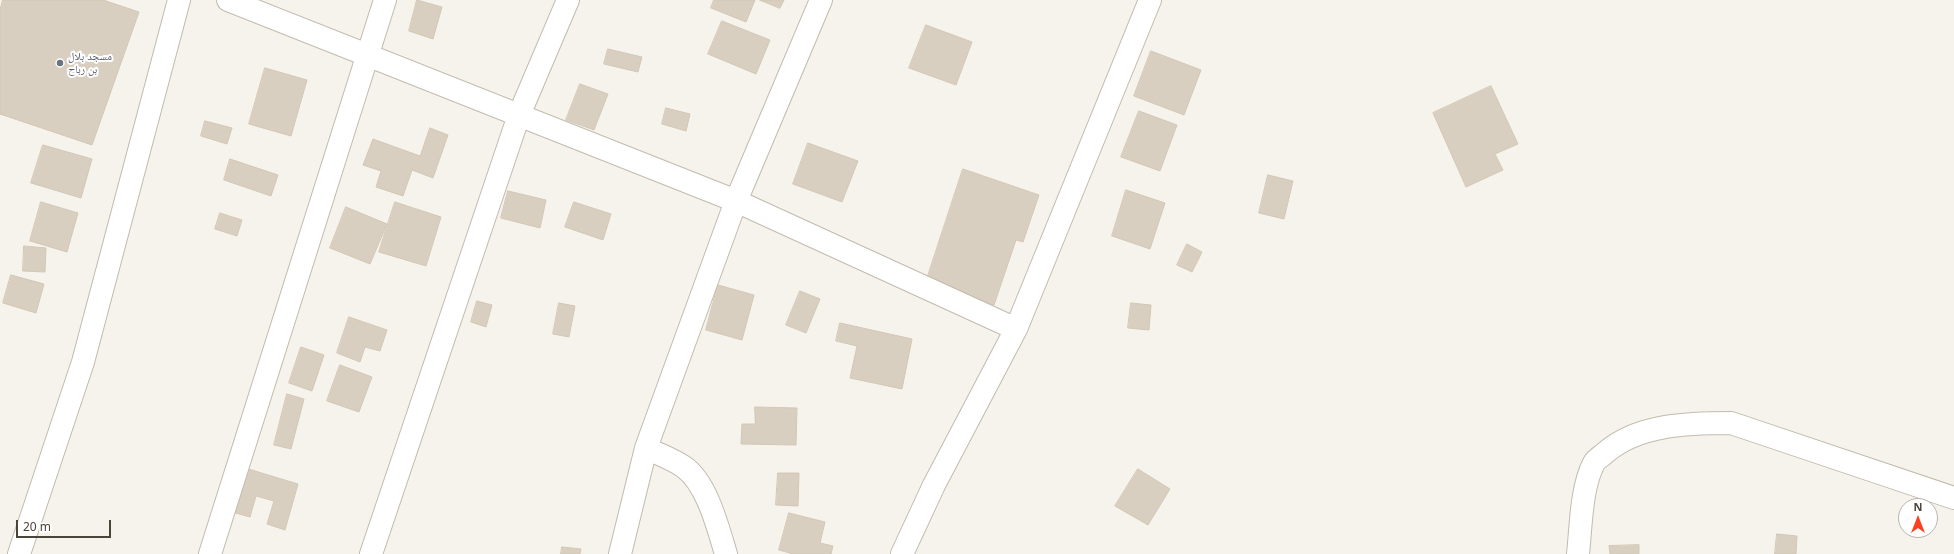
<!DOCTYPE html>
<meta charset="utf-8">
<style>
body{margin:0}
#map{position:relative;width:1954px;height:554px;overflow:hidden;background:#f6f3ec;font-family:"Noto Sans",sans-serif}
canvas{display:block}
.north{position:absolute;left:1898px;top:498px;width:40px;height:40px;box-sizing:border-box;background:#fff;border:1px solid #b7b4b0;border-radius:50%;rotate:0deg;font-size:11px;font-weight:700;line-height:16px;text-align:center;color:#4b4439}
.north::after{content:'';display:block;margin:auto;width:14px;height:18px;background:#fc3f1d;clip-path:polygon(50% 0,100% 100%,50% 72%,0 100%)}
.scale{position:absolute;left:16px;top:520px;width:95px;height:18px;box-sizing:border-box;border:2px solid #4b4439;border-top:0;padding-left:5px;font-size:12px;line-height:14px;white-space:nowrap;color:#4b4439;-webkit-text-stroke:3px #fff;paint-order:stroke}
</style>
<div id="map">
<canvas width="1954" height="554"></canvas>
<div class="north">N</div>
<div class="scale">20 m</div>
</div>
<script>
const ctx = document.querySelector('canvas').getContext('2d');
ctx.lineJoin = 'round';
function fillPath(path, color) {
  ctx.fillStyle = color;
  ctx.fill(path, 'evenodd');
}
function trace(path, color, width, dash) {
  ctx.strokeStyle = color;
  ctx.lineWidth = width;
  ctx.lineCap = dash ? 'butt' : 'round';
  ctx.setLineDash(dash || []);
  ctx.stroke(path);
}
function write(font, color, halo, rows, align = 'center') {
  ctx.font = font + ' "Noto Sans","Noto Naskh Arabic",sans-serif';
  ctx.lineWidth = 4;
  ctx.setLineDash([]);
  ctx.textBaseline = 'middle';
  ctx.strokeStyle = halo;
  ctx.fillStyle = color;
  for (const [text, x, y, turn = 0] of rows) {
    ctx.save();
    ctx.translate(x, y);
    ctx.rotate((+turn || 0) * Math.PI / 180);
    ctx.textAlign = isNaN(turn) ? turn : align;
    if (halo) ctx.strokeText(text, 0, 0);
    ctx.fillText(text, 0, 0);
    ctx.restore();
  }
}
const building = new Path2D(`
 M3,0H103L139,12L92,145L0,114V10Z
 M417,0L442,7L433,39L409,31Z
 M714,0H755L746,22L711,8Z
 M760,0H784L780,8Z
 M722,21L770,40L756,74L708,54Z
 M926,25L972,42L956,85L909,68Z
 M608,49L642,57L638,72L604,64Z
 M1151,51L1201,70L1184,115L1134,96Z
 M265,68L307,80L291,136L249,124Z
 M580,84L608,94L594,130L566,120Z
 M1491,86L1518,144L1495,154L1503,170L1466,187L1433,113Z
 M666,108L690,114L686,131L662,124Z
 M1139,111L1177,125L1160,171L1121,157Z
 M205,121L232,128L227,144L201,136Z
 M430,128L448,135L433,178L412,170L403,196L376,187L381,171L363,165L373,139L420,156Z
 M808,143L858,161L842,202L793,184Z
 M43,145L92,159L81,198L31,183Z
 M230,159L278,175L271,196L224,180Z
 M963,169L1039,195L1023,242L1016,240L994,305L926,282Z
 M1268,175L1293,181L1284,219L1259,213Z
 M1126,190L1165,203L1150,249L1112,236Z
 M508,191L546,200L540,228L501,218Z
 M41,202L78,213L67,252L30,241Z
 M395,202L441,217L426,266L379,252Z
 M574,202L611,214L603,240L565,227Z
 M346,207L387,224L370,264L330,248Z
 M220,213L242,220L237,236L215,229Z
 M1187,244L1202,252L1192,272L1177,265Z
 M24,246L46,248L45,272L23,271Z
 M11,275L44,284L36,313L3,303Z
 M718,285L754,295L742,340L706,330Z
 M800,291L820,299L806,333L786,325Z
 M477,301L492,305L486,327L471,322Z
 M559,303L575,306L569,337L553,334Z
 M1131,303L1151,305L1149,330L1128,328Z
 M349,317L387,330L380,351L365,347L360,362L337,353Z
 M840,323L912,339L902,389L850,378L857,346L836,341Z
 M301,347L324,355L312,391L289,383Z
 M340,365L372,377L359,412L327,401Z
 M287,394L304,399L291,449L274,445Z
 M755,407L797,408L796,445L741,444L742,424H755Z
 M245,468L298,484L285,530L267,524L274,501L256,496L250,517L232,512Z
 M1138,469L1170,489L1148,525L1115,506Z
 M778,473H799L798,506L776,505Z
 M789,513L825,522L820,543L833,546L831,554H793L779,550Z
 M1777,534L1797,536L1796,554H1775Z
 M1639,545V554H1610L1609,546Z
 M562,547L581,549L580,554H561Z`);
fillPath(building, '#d8cfc1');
trace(building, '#d3c7b4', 1);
const minor = new Path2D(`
 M228,0L736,201L1016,329
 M646,448C658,454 673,459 684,467C707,483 718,528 726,554
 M19,554L83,362L179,0
 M210,554L385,0
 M371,554L519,115L568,0
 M620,554L646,448L736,201L821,0
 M902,554L934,485L1016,329L1150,0
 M1578,554C1581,527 1581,487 1594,463C1596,459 1602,456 1605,453C1638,424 1689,423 1731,423L1954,498`);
trace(minor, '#c2bbae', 24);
trace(minor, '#fff', 22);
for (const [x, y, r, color] of [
 [60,63,4,"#6b7280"]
]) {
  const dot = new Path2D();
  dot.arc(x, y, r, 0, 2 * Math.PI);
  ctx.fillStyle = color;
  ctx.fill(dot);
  trace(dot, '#fff', 1.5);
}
write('11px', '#5b616d', '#fff', [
 ["مسجد بلال",68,57],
 ["بن رباح",68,70]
], 'left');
</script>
